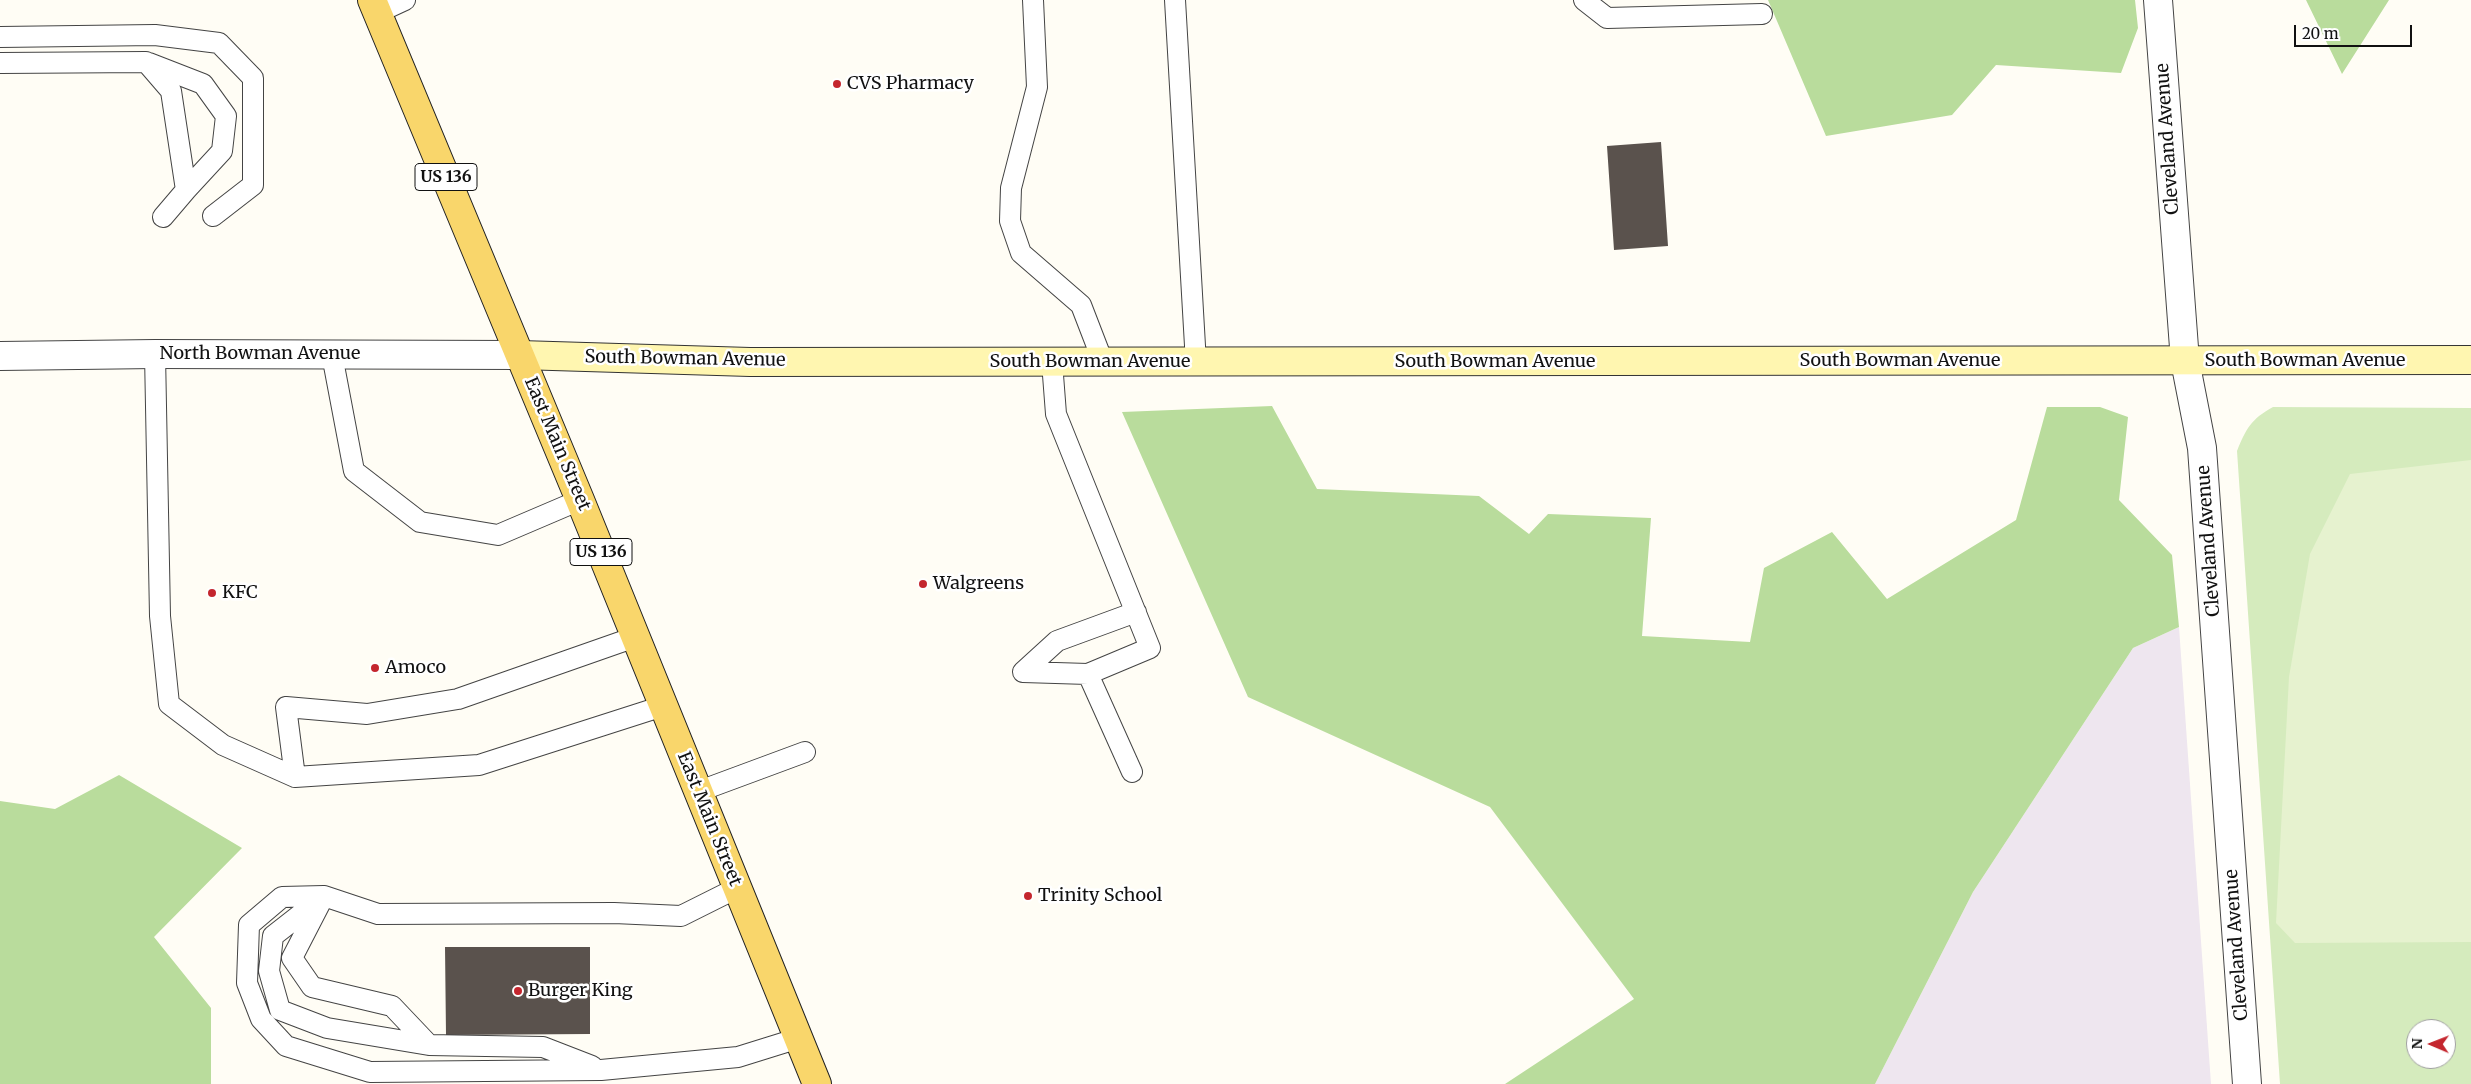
<!DOCTYPE html>
<style>
body{margin:0}
#map{position:relative;width:2471px;height:1084px;overflow:hidden;background:#fffdf5;font-family:Merriweather,serif}
canvas{display:block}
.north{position:absolute;left:2406px;top:1019px;width:50px;height:50px;box-sizing:border-box;background:#fff;border:1px solid #a0a0a0;border-radius:50%;rotate:271deg;font-size:14px;font-weight:700;line-height:20px;text-align:center;color:#111}
.north::after{content:'';display:block;margin:auto;width:18px;height:22px;background:#c4262e;clip-path:polygon(50% 0,100% 100%,50% 72%,0 100%)}
.scale{position:absolute;left:2294px;top:25px;width:118px;height:22px;box-sizing:border-box;border:2px solid #111;border-top:0;padding-left:6px;font-size:15px;line-height:18px;white-space:nowrap;color:#111;-webkit-text-stroke:4px #fff;paint-order:stroke}
</style>
<div id="map">
<canvas width="2471" height="1084"></canvas>
<div class="north">N</div>
<div class="scale">20 m</div>
</div>
<script>
const ctx = document.querySelector('canvas').getContext('2d');
ctx.lineJoin = 'round';
function fillPath(path, color) {
  ctx.fillStyle = color;
  ctx.fill(path, 'evenodd');
}
function trace(path, color, width, dash) {
  ctx.strokeStyle = color;
  ctx.lineWidth = width;
  ctx.lineCap = dash ? 'butt' : 'round';
  ctx.setLineDash(dash || []);
  ctx.stroke(path);
}
function write(font, color, halo, rows, align = 'center') {
  ctx.font = font + ' Merriweather,serif';
  ctx.lineWidth = 5;
  ctx.setLineDash([]);
  ctx.textBaseline = 'middle';
  ctx.strokeStyle = halo;
  ctx.fillStyle = color;
  for (const [text, x, y, turn = 0] of rows) {
    ctx.save();
    ctx.translate(x, y);
    ctx.rotate((+turn || 0) * Math.PI / 180);
    ctx.textAlign = isNaN(turn) ? turn : align;
    if (halo) ctx.strokeText(text, 0, 0);
    ctx.fillText(text, 0, 0);
    ctx.restore();
  }
}
fillPath(new Path2D(`
 M2179,627L2211,1084H1875L1973,892L2133,648Z`), '#eee6ef');
fillPath(new Path2D(`
 M2273,407L2471,408V1084H2280L2237,451C2246,429 2251,419 2273,407ZM2416,1029H2446V1059H2416Z`), '#d5ebbd');
fillPath(new Path2D(`
 M1768,0H2135L2138,28L2121,73L1996,65L1952,115L1826,136Z
 M2306,0H2389L2342,74Z
 M1272,406L1317,489L1479,496L1529,534L1548,514L1651,518L1642,636L1750,642L1764,568L1832,532L1887,599L2016,520L2047,407H2100L2128,417L2119,500L2172,555L2179,627L2133,648L1973,892L1875,1084H1505L1634,999L1490,807L1248,697L1122,412Z
 M119,775L242,848L154,937L211,1008V1084H0V801L55,809Z`), '#b9dc9c');
fillPath(new Path2D(`
 M2471,460V942L2295,943L2276,923L2289,677L2310,554L2350,474Z`), '#e6f2cf');
fillPath(new Path2D(`
 M1661,142L1668,246L1614,250L1607,146Z
 M445,947H590V1034L446,1035Z`), '#5a524d');
const service = new Path2D(`
 M1033,0L1037,87L1011,188L1010,221L1021,253L1081,305L1103,362
 M1175,0L1196,363
 M1584,0L1607,18L1762,14
 M377,13L405,0
 M0,37L155,35L219,43L253,78V185L213,216
 M0,63L146,62L171,91L186,190L163,217
 M149,63L203,84L226,116L222,151L186,190
 M155,354L160,616L169,704L223,745L295,777L479,765L663,706
 M332,355L354,471L420,522L498,535L580,500
 M1023,672L1088,674L1150,648L1056,414L1052,362
 M1023,672L1057,641L1136,612
 M1088,674L1132,772
 M295,777L286,707L367,714L458,699L635,637
 M697,792L805,752
 M737,888L681,916L614,913L378,914L324,896L282,897L249,925L247,983L261,1019L286,1046L370,1072L601,1070L738,1057L799,1038
 M324,896L292,958L312,987L392,1006L429,1045L543,1047L592,1066
 M319,900L273,936L269,971L280,1010L327,1028L429,1045`);
const minor = new Path2D(`
 M2158,0L2185,361L2202,448L2247,1084`);
const tertiary = new Path2D(`
 M0,356L155,354L520,355`);
const secondary = new Path2D(`
 M520,355L750,362L2471,360`);
const primary = new Path2D(`
 M372,0L580,500L817,1084`);
trace(service, '#444', 22);
trace(minor, '#444', 30);
trace(tertiary, '#444', 30);
trace(secondary, '#333', 30);
trace(primary, '#222', 30);
trace(service, '#fff', 20);
trace(minor, '#fff', 28);
trace(tertiary, '#fff', 28);
trace(secondary, '#fff6b0', 28);
trace(primary, '#f9d66b', 28);
for (const [x, y, r, color] of [
 [837,84,5,"#c4262e"],
 [923,584,5,"#c4262e"],
 [212,593,5,"#c4262e"],
 [375,668,5,"#c4262e"],
 [1028,896,5,"#c4262e"],
 [518,991,5,"#c4262e"]
]) {
  const dot = new Path2D();
  dot.arc(x, y, r, 0, 2 * Math.PI);
  ctx.fillStyle = color;
  ctx.fill(dot);
  trace(dot, '#fff', 2);
}
for (const [x, y, w] of [
 [446,177,62],
 [601,552,62]
]) {
  const box = new Path2D();
  box.roundRect(x - w / 2, y - 13.5, w, 27, 4);
  ctx.fillStyle = '#fff';
  ctx.fill(box);
  trace(box, '#111', 1);
}
write('bold 16px', '#111', null, [
 ["US 136",446,177],
 ["US 136",601,552]
]);
write('18px', '#111', '#fff', [
 ["CVS Pharmacy",847,84],
 ["Walgreens",933,584],
 ["KFC",222,593],
 ["Amoco",385,668],
 ["Trinity School",1038,896],
 ["Burger King",528,991]
], 'left');
write('18px', '#111', '#fff', [
 ["Cleveland Avenue",2168,139,-94],
 ["North Bowman Avenue",260,354],
 ["South Bowman Avenue",685,359,1],
 ["South Bowman Avenue",1900,361],
 ["South Bowman Avenue",2305,361],
 ["South Bowman Avenue",1090,362],
 ["South Bowman Avenue",1495,362],
 ["East Main Street",557,444,67],
 ["Cleveland Avenue",2209,541,-94],
 ["East Main Street",709,819,68],
 ["Cleveland Avenue",2237,945,-94]
]);
</script>
